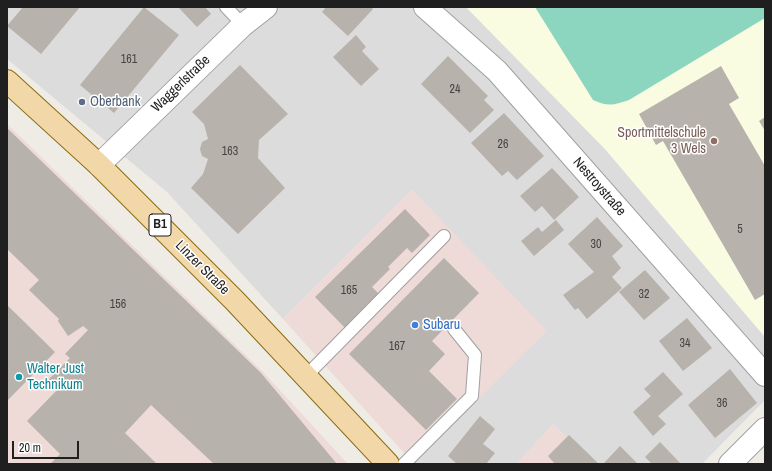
<!DOCTYPE html>
<meta charset="utf-8">
<style>
body{margin:0}
#map{position:relative;width:772px;height:471px;overflow:hidden;background:#efece6;font-family:"Archivo Narrow",sans-serif}
canvas{display:block}
.frame{position:absolute;inset:0;border:8px solid #1f1f1f;pointer-events:none}
.scale{position:absolute;left:12px;top:441px;width:67px;height:18px;box-sizing:border-box;border:2px solid #1f1f1f;border-top:0;padding-left:5px;font-size:12px;line-height:14px;white-space:nowrap;color:#1f1f1f;-webkit-text-stroke:3px #fff;paint-order:stroke}
</style>
<div id="map">
<canvas width="772" height="471"></canvas>
<div class="frame"></div>
<div class="scale">20 m</div>
</div>
<script>
const ctx = document.querySelector('canvas').getContext('2d');
ctx.lineJoin = 'round';
function fillPath(path, color) {
  ctx.fillStyle = color;
  ctx.fill(path, 'evenodd');
}
function trace(path, color, width, dash) {
  ctx.strokeStyle = color;
  ctx.lineWidth = width;
  ctx.lineCap = dash ? 'butt' : 'round';
  ctx.setLineDash(dash || []);
  ctx.stroke(path);
}
function write(font, color, halo, rows, align = 'center') {
  ctx.font = font + ' "Archivo Narrow",sans-serif';
  ctx.lineWidth = 3;
  ctx.setLineDash([]);
  ctx.textBaseline = 'middle';
  ctx.strokeStyle = halo;
  ctx.fillStyle = color;
  for (const [text, x, y, turn = 0] of rows) {
    ctx.save();
    ctx.translate(x, y);
    ctx.rotate((+turn || 0) * Math.PI / 180);
    ctx.textAlign = isNaN(turn) ? turn : align;
    if (halo) ctx.strokeText(text, 0, 0);
    ctx.fillText(text, 0, 0);
    ctx.restore();
  }
}
fillPath(new Path2D(`
 M7,7H466L605,149L765,337V400L702,464H593L553,424L517,464H415L413,463L546,331L412,190L283,319L167,192L7,59Z`), '#dddcdc');
fillPath(new Path2D(`
 M7,124L262,371L348,464H7Z
 M412,190L547,331L413,463L283,319Z
 M553,424L593,464H517Z`), '#eedad7');
fillPath(new Path2D(`
 M466,7H765V337L605,149Z`), '#fafce2');
fillPath(new Path2D(`
 M535,7H765V18L629,100C614,105 608,107 593,100Z`), '#8cd5bf');
fillPath(new Path2D(`
 M23,7H80L41,54L7,26Z
 M144,7L179,35L114,113L80,85Z
 M178,7H205L211,14L197,27Z
 M326,7H371L373,9L348,36L322,12Z
 M356,35L366,47L362,51L379,69L361,86L333,57Z
 M448,56L488,96L484,100L494,110L470,133L421,84Z
 M240,65L288,114L259,140L258,158L285,188L238,234L191,188L203,174L208,159L202,156L200,149L202,142L208,139L204,124L192,112Z
 M721,66L739,98L729,104L765,166V294L755,300L663,141L656,145L639,114Z
 M504,113L544,156L517,180L508,171L502,176L471,143Z
 M765,117V131L759,121Z
 M7,128L261,373L337,464H214L151,405L125,433L157,464H50L60,454L27,421L57,390L48,380L70,358L65,354L88,330L83,326L68,336L58,321L59,319L29,290L39,280L7,249Z
 M552,168L579,197L554,220L542,206L535,212L520,196Z
 M405,209L430,235L412,253L407,248L388,267L390,269L372,287L380,295L346,329L315,297Z
 M597,217L623,246L612,256L621,268L612,277L622,288L587,319L578,308L575,310L563,295L594,272L568,244Z
 M556,220L564,230L534,256L521,241L538,227L542,232Z
 M444,258L479,293L432,341L445,354L429,371L457,399L426,430L349,354Z
 M645,270L670,298L644,320L619,292Z
 M7,305L55,352L7,401Z
 M687,318L712,348L683,371L659,341Z
 M730,369L757,403L715,438L688,405Z
 M663,372L683,394L658,416L666,424L653,436L633,412L651,396L644,389Z
 M480,416L495,429L483,444L495,453L486,464H457L448,456Z
 M569,435L599,464H555L548,456Z
 M660,442L681,464H652L645,457Z
 M620,446L638,464H603Z`), '#b8b2ac');
const service = new Path2D(`
 M226,7L243,25
 M306,376L444,236
 M404,464L472,396L475,355L454,329`);
const minor = new Path2D(`
 M425,7L497,71L765,375
 M99,165L243,25L266,7
 M730,464L765,429`);
const primary = new Path2D(`
 M7,81L99,165L235,301L388,464`);
trace(service, '#a0a0a0', 14);
trace(minor, '#a0a0a0', 24);
trace(primary, '#8a6b10', 24);
trace(service, '#fff', 12);
trace(minor, '#fff', 22);
trace(primary, '#f2d8a8', 22);
for (const [x, y, r, color] of [
 [82,102,4,"#5c6f8a"],
 [714,141,4,"#8d6e63"],
 [415,325,4,"#3f7fe0"],
 [19,377,4,"#0f9aa8"]
]) {
  const dot = new Path2D();
  dot.arc(x, y, r, 0, 2 * Math.PI);
  ctx.fillStyle = color;
  ctx.fill(dot);
  trace(dot, '#fff', 1.5);
}
write('12px', '#454442', null, [
 ["161",129,60],
 ["24",455,90],
 ["26",503,145],
 ["163",230,152],
 ["5",740,230],
 ["30",596,245],
 ["165",349,291],
 ["32",644,295],
 ["156",118,305],
 ["34",685,344],
 ["167",397,347],
 ["36",722,404]
]);
for (const [x, y, w] of [
 [160,225,22]
]) {
  const box = new Path2D();
  box.roundRect(x - w / 2, y - 11, w, 22, 3);
  ctx.fillStyle = '#fff';
  ctx.fill(box);
  trace(box, '#1f1f1f', 1);
}
write('bold 13px', '#1f1f1f', null, [
 ["B1",160,225]
]);
write('14px', '#1f1f1f', '#fff', [
 ["Waggerlstraße",181,84,-44],
 ["Nestroystraße",599,187,49],
 ["Linzer Straße",202,268,45]
]);
write('14px', '#4e5e75', '#fff', [
 ["Oberbank",90,102]
], 'left');
write('14px', '#785e54', '#fff', [
 ["Sportmittelschule",706,133],
 ["3 Wels",706,149]
], 'right');
write('14px', '#366cbe', '#fff', [
 ["Subaru",423,325]
], 'left');
write('14px', '#0d838f', '#fff', [
 ["Walter Just",27,369],
 ["Technikum",27,385]
], 'left');
</script>
